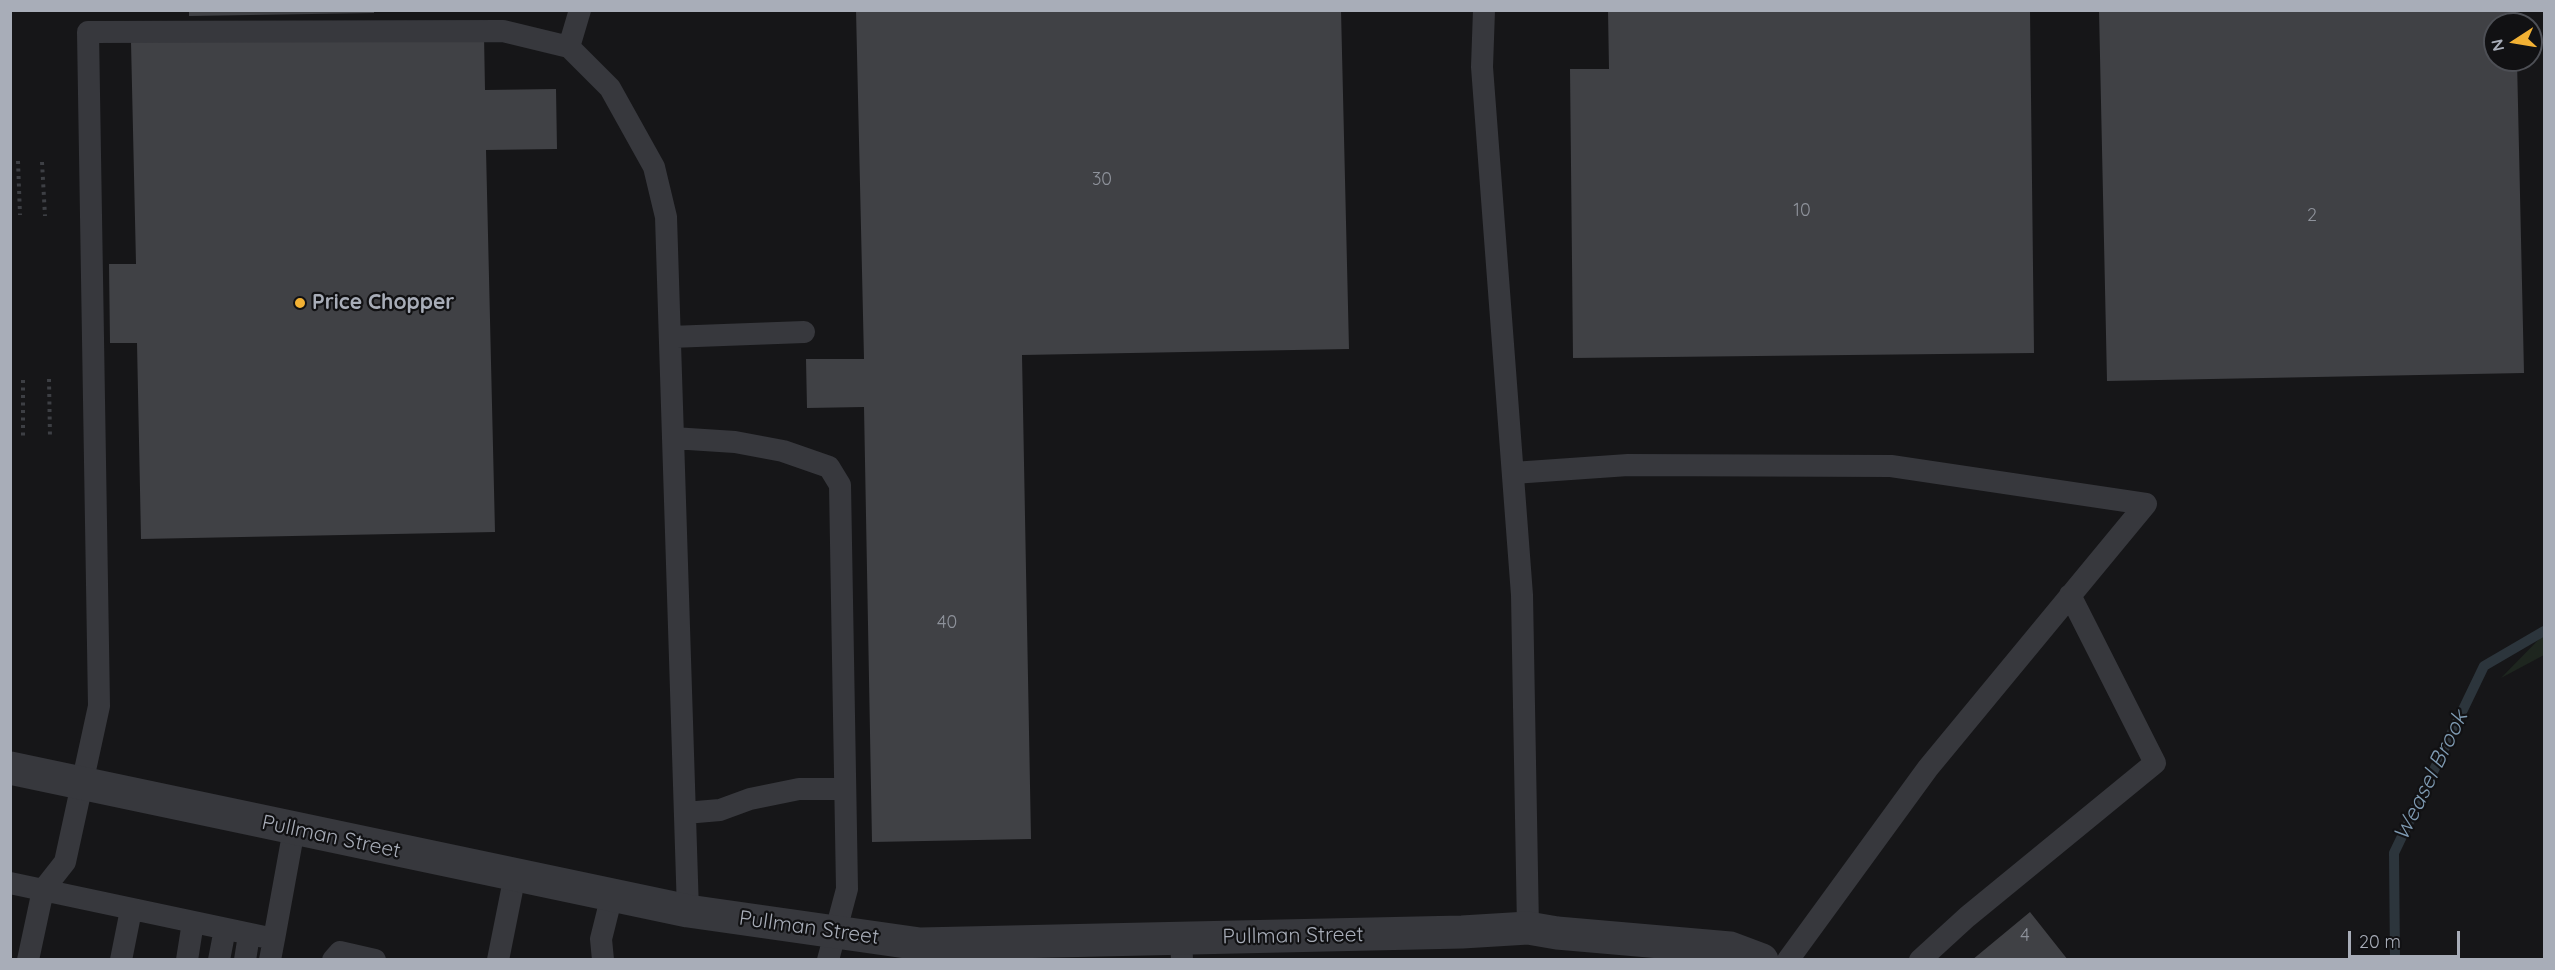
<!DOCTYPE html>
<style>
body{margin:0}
#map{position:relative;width:2555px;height:970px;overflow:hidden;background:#161618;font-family:Quicksand,sans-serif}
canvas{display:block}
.frame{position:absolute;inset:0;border:12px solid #a8adb8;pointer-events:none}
.north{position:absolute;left:2483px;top:12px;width:60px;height:60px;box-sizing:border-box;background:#111113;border:2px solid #4d4f55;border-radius:50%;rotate:258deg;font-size:16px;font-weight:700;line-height:24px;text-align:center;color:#a8adb8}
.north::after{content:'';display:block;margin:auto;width:21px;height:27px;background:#f2b134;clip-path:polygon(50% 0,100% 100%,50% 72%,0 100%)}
.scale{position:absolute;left:2348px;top:931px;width:112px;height:27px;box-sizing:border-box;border:3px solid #a8adb8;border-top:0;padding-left:8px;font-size:18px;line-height:21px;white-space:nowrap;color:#a8adb8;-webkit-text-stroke:4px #111113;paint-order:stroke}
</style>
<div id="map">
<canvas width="2555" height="970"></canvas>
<div class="frame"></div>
<div class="north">N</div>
<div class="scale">20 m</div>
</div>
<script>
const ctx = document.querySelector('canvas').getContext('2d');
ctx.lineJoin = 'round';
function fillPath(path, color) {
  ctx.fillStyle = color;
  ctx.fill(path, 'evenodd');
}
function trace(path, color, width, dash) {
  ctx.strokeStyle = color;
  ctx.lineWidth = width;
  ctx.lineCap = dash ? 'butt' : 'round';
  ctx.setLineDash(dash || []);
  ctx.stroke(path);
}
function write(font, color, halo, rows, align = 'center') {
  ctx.font = font + ' Quicksand,sans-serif';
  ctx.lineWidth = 4.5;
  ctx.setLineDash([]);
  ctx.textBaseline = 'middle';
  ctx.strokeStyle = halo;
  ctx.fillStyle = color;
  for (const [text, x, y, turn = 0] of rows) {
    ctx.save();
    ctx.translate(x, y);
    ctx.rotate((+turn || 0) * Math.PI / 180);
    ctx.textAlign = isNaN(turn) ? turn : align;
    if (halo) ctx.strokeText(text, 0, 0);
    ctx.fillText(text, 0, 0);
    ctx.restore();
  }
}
fillPath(new Path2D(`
 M2544,634V655L2501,678Z`), '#1e261f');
trace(new Path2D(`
 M2395,960L2394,853L2484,666L2544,631`), '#2c353c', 10);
fillPath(new Path2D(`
 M189,10H374V13L189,16Z
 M856,10H1341L1349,349L1022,355L1031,839L872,842L864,407L807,408L806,359H864Z
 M1608,10H2030L2034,353L1573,358L1570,69H1609Z
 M2099,10H2516V24H2495V60H2517L2524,373L2107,381Z
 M484,35L485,90L556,89L557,149L486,150L495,532L141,539L137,343H110L109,264H136L131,42Z
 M2030,912L2068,960H1972Z`), '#404145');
trace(new Path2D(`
 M18,161L20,215
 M42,162L45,216
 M49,379L50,437
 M23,380V438`), '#3d3f44', 4, [3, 4.5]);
trace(new Path2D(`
 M1484,10L1482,67L1522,595L1528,928
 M569,47L580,10
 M670,337L804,332
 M673,438L735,442L783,451L829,467L840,485L847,889L828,960
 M1513,473L1628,465L1891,466L2146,504L1928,768L1788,960
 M685,813L720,810L750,799L799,789H845
 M10,883L274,939L270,960
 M1181,938L1182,960
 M274,939L294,829
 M28,960L43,890L65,862L99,706L88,32L503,31L569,47L610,88L654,167L666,217L688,911
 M121,960L131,910
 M187,960L193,922
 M219,960L225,929
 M245,960L249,935
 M333,960L340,952L375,960
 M498,960L515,875
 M603,960L601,939L612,895
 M1920,960L1967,917L2155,763L2070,595`), '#37383d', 22);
trace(new Path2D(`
 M10,768L688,911L920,944L1462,932L1528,928L1557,933L1730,948L1762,960`), '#37383d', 33);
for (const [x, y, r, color] of [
 [300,303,6,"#f2b134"]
]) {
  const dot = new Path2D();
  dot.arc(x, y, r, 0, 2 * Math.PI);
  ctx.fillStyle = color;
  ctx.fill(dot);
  trace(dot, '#111113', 2);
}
write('18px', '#8e929b', null, [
 ["30",1102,180],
 ["10",1802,211],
 ["2",2312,216],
 ["40",947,623],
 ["4",2025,936]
]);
write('bold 21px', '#a8adb8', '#111113', [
 ["Price Chopper",312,303]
], 'left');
write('21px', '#a8adb8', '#111113', [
 ["Pullman Street",331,837,12],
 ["Pullman Street",809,928,8],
 ["Pullman Street",1293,936,-1]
]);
write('italic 22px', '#7f9bb3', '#111113', [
 ["Weasel Brook",2431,776,-64]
]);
</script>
